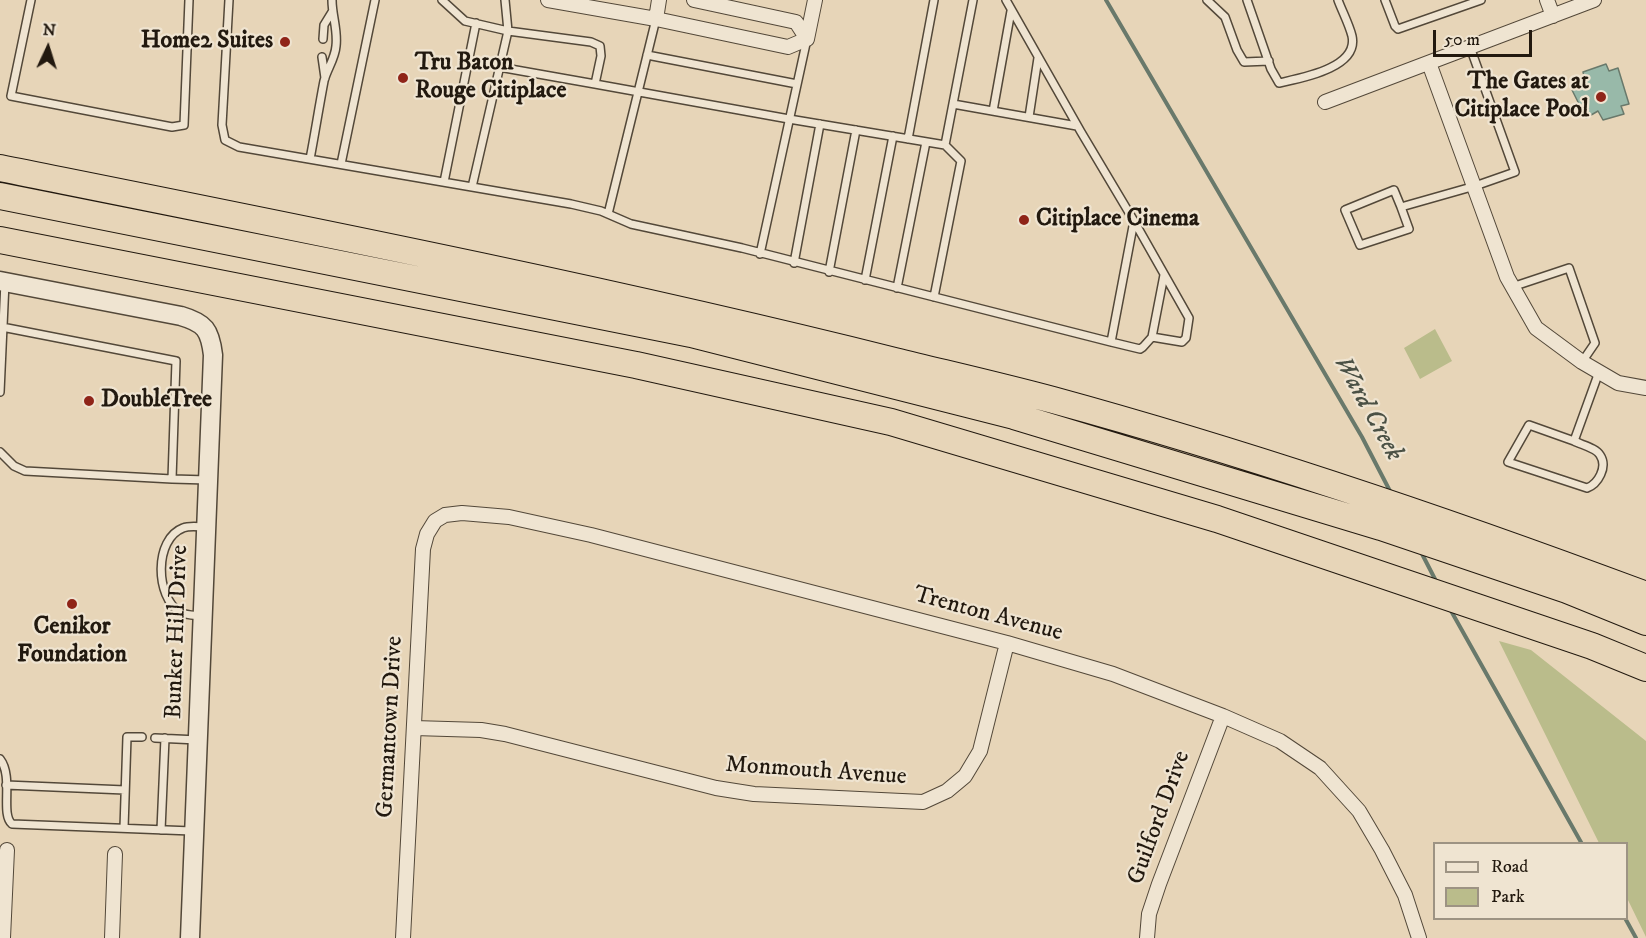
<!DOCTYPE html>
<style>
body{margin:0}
#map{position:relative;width:1646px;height:938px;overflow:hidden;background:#e7d5b8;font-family:"IM FELL DW Pica",serif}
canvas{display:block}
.legend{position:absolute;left:1433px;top:842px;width:195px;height:78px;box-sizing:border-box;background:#efe4d1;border:2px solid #9d9383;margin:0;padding:8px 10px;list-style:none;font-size:18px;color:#22190f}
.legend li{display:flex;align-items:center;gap:12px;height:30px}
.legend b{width:30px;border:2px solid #9d9383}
.north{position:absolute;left:18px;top:18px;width:60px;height:60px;-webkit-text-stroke:4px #efe4d1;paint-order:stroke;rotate:4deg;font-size:16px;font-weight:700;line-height:24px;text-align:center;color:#22190f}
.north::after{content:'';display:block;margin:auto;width:21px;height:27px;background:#22190f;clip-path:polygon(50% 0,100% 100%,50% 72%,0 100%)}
.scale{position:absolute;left:1433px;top:30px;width:99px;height:27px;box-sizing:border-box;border:3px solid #22190f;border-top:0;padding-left:8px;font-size:18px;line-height:21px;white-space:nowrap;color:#22190f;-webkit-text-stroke:4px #efe4d1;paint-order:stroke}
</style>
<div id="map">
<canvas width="1646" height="938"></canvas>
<ul class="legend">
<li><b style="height:8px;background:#efe4d1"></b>Road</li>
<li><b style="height:16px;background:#babc8b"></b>Park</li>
</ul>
<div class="north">N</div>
<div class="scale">50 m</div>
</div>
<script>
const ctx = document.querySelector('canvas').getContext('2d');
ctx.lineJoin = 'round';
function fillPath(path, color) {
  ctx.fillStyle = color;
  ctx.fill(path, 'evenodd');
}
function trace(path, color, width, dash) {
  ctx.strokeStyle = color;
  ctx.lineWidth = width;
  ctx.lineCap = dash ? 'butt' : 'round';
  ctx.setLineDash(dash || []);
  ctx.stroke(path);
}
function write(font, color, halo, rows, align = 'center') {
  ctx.font = font + ' "IM FELL DW Pica",serif';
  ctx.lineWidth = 4.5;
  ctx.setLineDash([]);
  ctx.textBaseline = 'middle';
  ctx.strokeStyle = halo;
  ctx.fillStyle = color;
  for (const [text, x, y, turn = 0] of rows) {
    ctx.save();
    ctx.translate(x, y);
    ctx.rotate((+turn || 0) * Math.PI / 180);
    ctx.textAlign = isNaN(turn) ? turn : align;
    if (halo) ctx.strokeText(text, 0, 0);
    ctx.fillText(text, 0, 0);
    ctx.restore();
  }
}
fillPath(new Path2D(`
 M1435,329L1452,361L1420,379L1404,348Z
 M1499,641L1531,650L1646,741V937L1627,898L1626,844L1599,843Z`), '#babc8b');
const water = new Path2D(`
 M1606,64L1609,71L1618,68L1629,104L1621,106L1624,114L1603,120L1598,111L1586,118L1572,90L1586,84L1583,72Z`);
fillPath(water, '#98b9a9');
trace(water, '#69796b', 1.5);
trace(new Path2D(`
 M1106,0L1362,437L1391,493
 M1420,550L1437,583
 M1450,609L1582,844
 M1625,918L1636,938`), '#69796b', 4);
const service = new Path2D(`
 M31,0L11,96L172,127L184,125L189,0
 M229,0L222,125L225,140L239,147L571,204L601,211L631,224L742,248L1111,342L1134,221L1081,132L1006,0
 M442,0L465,21L508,31L591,42L600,46L601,56L595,84L789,119L945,145L961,161L934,297
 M1207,0L1225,17L1237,50L1244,62L1269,61
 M1247,0L1271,69L1279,83C1301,78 1359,68 1352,36C1349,24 1342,11 1338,0
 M1385,0L1395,26L1398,29L1481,0
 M323,39L324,25L332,12
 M647,55L797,84
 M322,57L325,78
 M499,67L595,84
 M953,104L1077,126
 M993,111L1011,11
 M1029,117L1038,58
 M908,139L934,0
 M945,145L973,0
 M310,159C315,133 319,107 324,81C327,69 335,59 336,46C338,30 332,16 332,0
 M341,164L375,0
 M444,182L476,23
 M472,187L508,31L505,0
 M1401,207L1409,229L1360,245L1345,210L1394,190L1401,207L1475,186L1515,172L1470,47
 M608,214L656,19
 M760,254L807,39
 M794,263L820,124
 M829,272L856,130
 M865,280L893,136
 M1512,287L1569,268L1595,343L1582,362
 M897,288L926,142
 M1152,337L1164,275
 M1111,342L1140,349L1143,347L1152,337L1182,342L1186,338L1189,318L1134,221
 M0,392L5,282
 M1574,441C1582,445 1596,448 1600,455C1608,467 1598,484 1587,488L1508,462L1529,425L1574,441L1599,372
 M0,452L14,466L25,471L172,479L176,361L2,327
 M172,479L208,480
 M203,616C195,615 187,616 180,612C155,597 154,539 183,528C190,525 199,527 206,527
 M155,738L198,740
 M0,759C14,777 0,814 12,824L192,831
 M6,785L125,790
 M124,828L127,737H142
 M161,830L165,738`);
const minor = new Path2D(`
 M548,0L656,19L788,47L807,39
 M694,0L796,22L807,39
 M1547,0L1553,16
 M656,19L659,0
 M807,39L815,0
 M1429,63L1507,277L1536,328L1582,362L1618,383L1646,388
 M1325,102L1594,0
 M414,728L481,730L505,734L716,788L754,794L923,802L947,791L965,776L980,751L1007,643
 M3,938L7,850
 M112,938L115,854
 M403,938L423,549L427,534L435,521L445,515L462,513L509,517L591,535L1007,643L1113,674L1223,716L1280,741L1320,768L1359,811L1382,850L1405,895L1419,938
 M1147,938L1149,914L1159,884L1223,716`);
const tertiary = new Path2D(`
 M0,281L181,316C205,323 210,330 213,355L190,938`);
const motorway = new Path2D(`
 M0,168C299,228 599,287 895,361C948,374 1001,386 1053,400C1254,455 1451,522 1646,595
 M0,196L691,334L1014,416L1381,527L1567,590L1646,622
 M0,240L636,365L891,422L1217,519L1592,646L1646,668`);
trace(service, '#534839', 10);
trace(minor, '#534839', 16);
trace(tertiary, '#534839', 21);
trace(motorway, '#22190f', 28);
trace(service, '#efe4d1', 7);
trace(minor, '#efe4d1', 14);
trace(tertiary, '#efe4d1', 18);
trace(motorway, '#e7d5b8', 26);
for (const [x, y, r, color] of [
 [285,42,6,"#8f2418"],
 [403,78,6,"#8f2418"],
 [1601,97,6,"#8f2418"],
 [1024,220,6,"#8f2418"],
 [89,401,6,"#8f2418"],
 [72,604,6,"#8f2418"]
]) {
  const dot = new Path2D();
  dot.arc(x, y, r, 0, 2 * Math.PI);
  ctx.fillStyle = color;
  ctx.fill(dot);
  trace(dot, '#efe4d1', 2);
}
write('bold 24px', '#22190f', '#efe4d1', [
 ["Home2 Suites",273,42,"right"],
 ["Tru Baton",415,64],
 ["Rouge Citiplace",415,92],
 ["The Gates at",1589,83,"right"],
 ["Citiplace Pool",1589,111,"right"],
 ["Citiplace Cinema",1036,220],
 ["DoubleTree",101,401],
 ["Cenikor",72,628,"center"],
 ["Foundation",72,656,"center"]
], 'left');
write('24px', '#22190f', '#efe4d1', [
 ["Trenton Avenue",988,615,15],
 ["Bunker Hill Drive",178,632,-88],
 ["Germantown Drive",391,727,-87],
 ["Monmouth Avenue",816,772,4],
 ["Guilford Drive",1160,818,-70]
]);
write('italic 26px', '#4b5145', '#efe4d1', [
 ["Ward Creek",1367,409,61]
]);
</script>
